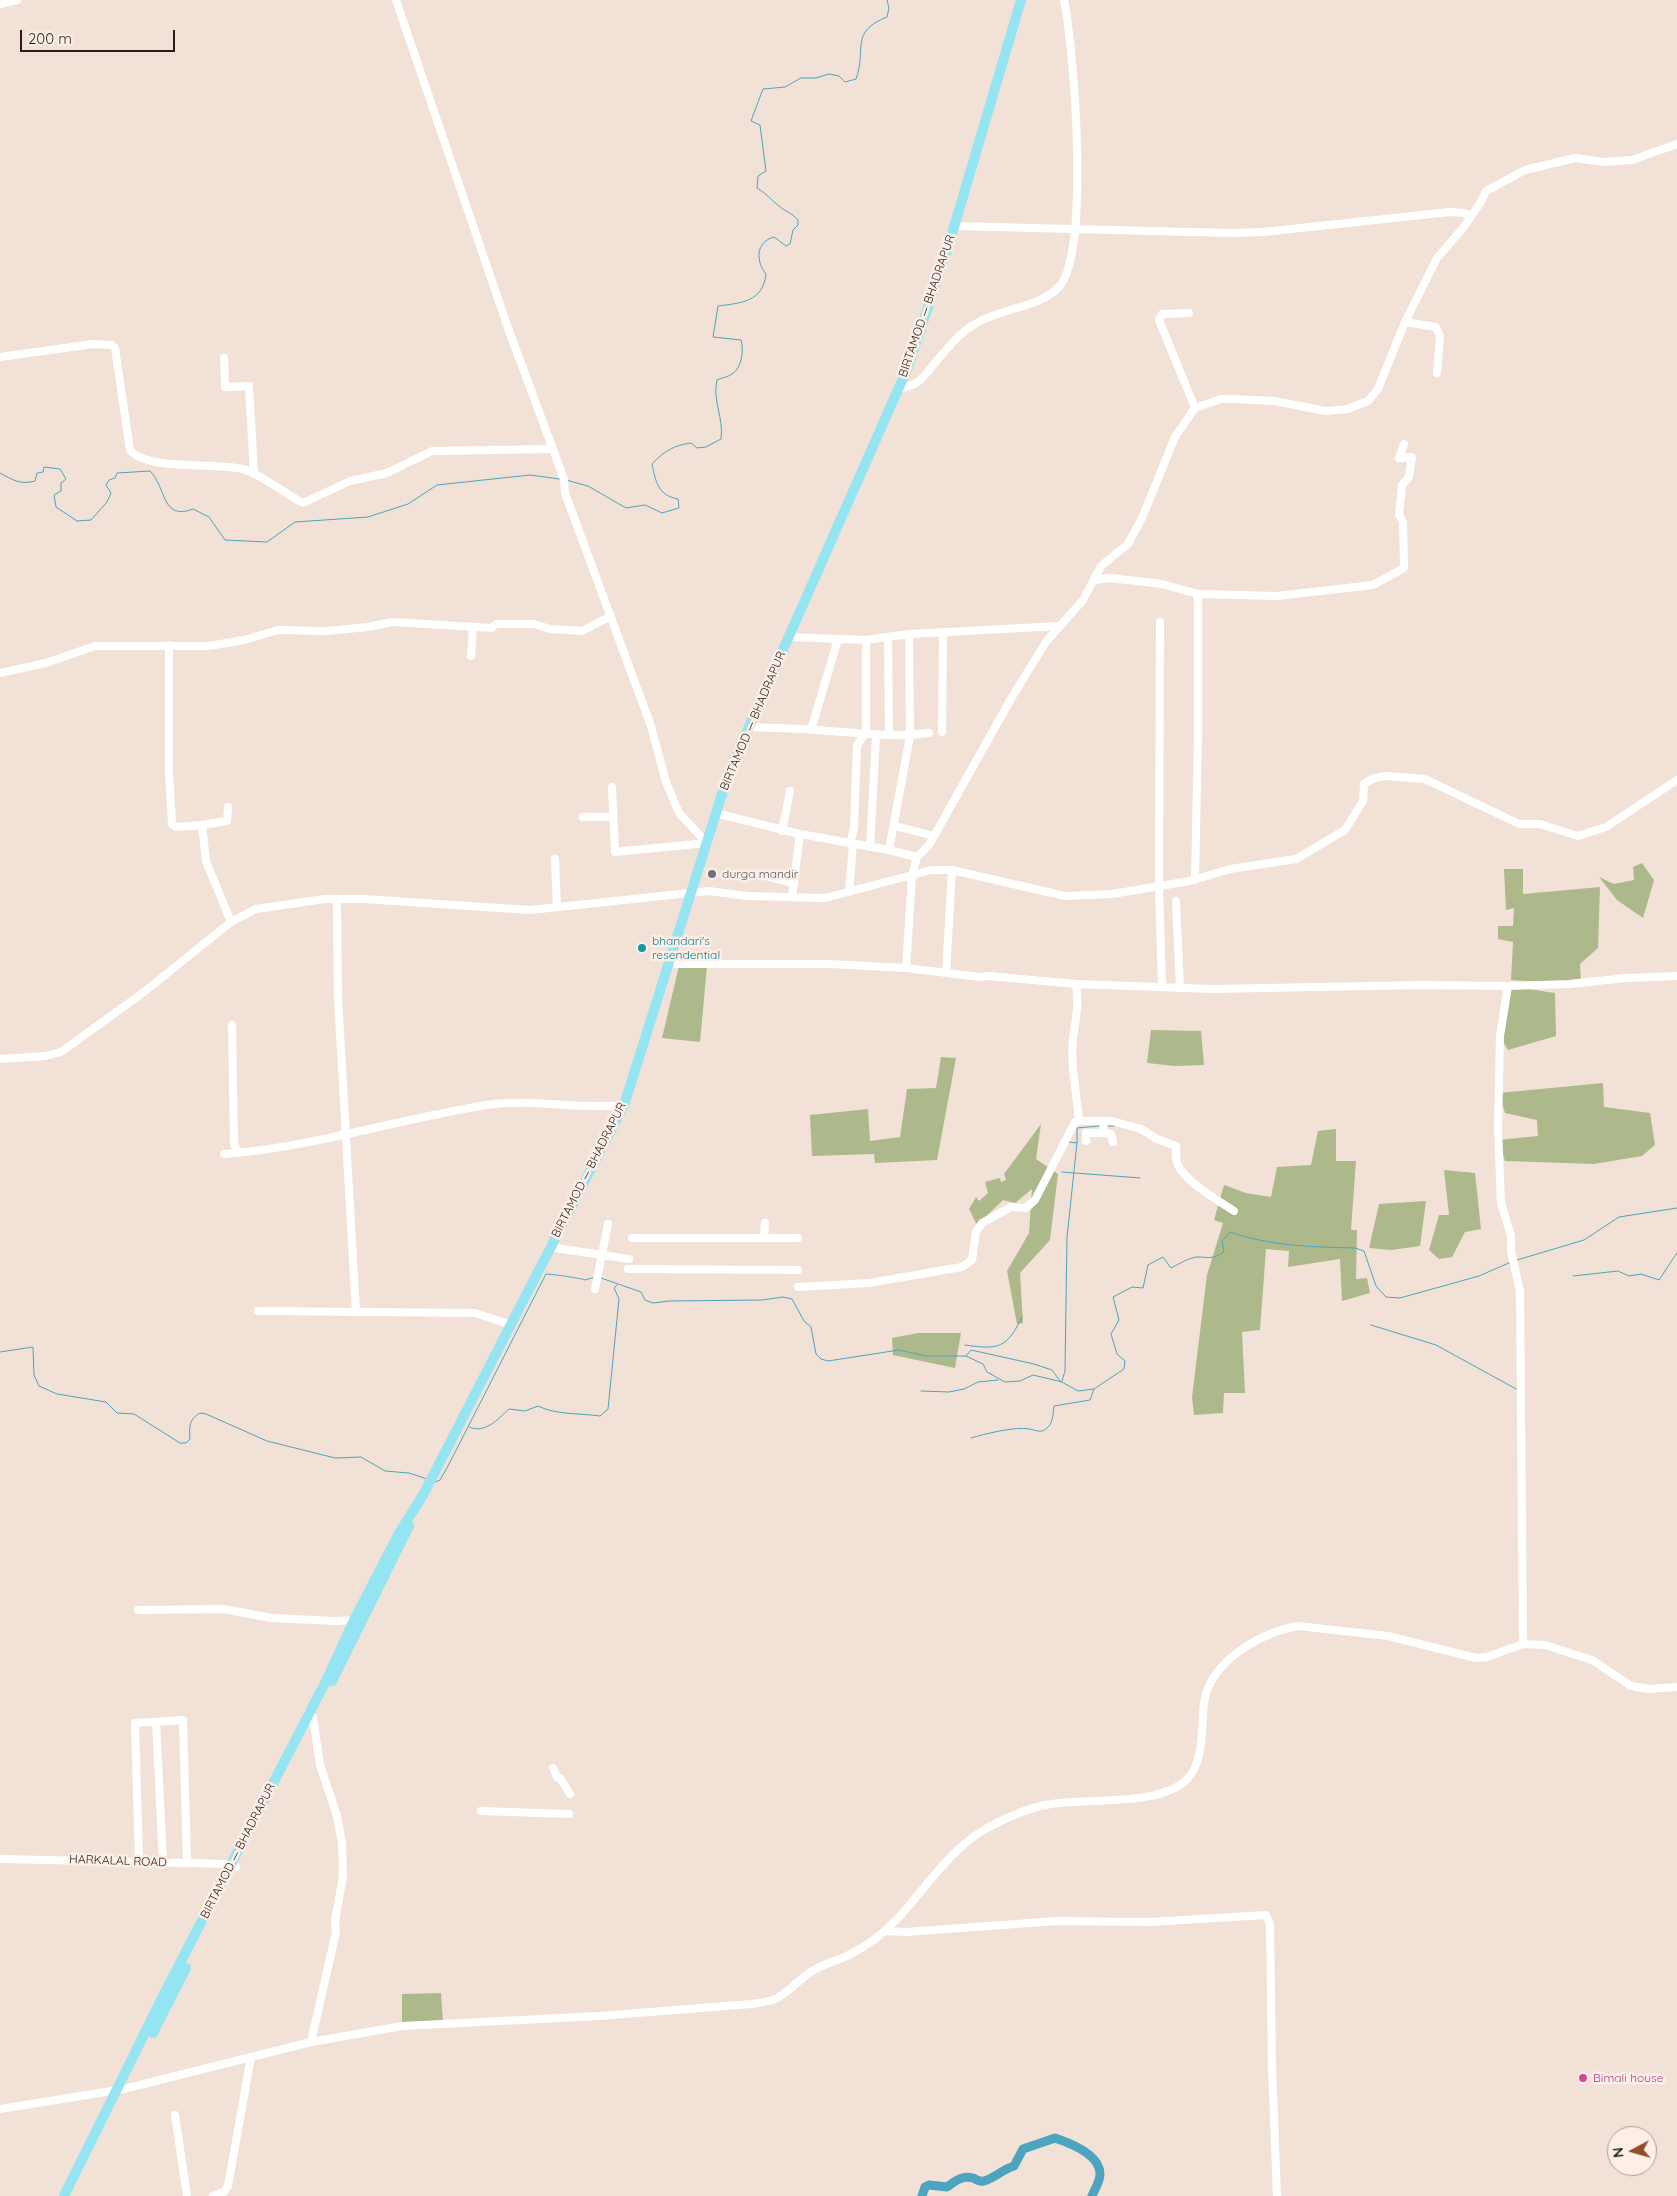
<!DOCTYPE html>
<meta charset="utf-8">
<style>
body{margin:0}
#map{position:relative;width:1677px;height:2196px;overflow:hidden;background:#f2e1d7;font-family:Quicksand,sans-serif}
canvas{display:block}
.north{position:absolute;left:1607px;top:2126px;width:50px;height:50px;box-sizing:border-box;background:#fdefe7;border:1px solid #a79c96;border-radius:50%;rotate:264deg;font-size:14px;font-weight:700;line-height:20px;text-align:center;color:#251f1c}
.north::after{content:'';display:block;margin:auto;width:18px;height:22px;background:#934d25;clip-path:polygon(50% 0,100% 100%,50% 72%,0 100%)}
.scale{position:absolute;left:20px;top:30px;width:155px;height:22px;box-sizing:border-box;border:2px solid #251f1c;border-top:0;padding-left:6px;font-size:15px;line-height:18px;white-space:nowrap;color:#251f1c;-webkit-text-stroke:4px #fdefe7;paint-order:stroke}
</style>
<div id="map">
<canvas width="1677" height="2196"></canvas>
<div class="north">N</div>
<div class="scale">200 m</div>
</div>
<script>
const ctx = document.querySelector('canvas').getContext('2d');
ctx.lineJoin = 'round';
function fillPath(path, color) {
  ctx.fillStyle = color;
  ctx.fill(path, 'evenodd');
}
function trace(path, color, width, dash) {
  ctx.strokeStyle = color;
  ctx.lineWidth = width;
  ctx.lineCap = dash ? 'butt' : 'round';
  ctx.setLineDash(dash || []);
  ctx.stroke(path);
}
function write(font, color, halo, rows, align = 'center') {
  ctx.font = font + ' Quicksand,sans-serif';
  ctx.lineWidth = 5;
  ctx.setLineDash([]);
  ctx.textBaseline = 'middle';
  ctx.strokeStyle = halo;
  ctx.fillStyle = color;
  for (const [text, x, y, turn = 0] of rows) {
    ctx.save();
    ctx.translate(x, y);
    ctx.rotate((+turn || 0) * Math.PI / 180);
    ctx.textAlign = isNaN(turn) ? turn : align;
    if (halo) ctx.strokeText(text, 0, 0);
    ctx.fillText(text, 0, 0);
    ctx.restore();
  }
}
fillPath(new Path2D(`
 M1642,863L1654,880L1643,918L1617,900L1599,877L1614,884L1634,880L1633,867Z
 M1504,869H1523V894L1600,887L1598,948L1580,964L1581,982L1569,984L1511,980L1513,942L1498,939V926H1513L1514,908L1506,910Z
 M679,966H707L700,1042L662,1038Z
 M1508,986L1555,993L1556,1036L1508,1050L1500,1036Z
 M1151,1030L1201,1031L1204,1065L1175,1066L1147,1063Z
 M941,1057L956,1058L937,1160L875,1163L874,1154L812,1156L810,1115L868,1109L870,1141L900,1137L907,1089L936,1088Z
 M1603,1083L1604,1107L1650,1113L1655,1145L1642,1156L1594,1164L1505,1161L1498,1140L1538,1136L1537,1120L1505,1113L1499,1093Z
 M1041,1124L1036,1159L1058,1174L1050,1240L1020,1273L1023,1323L1017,1324L1007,1271L1029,1233L1032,1189L1015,1203L1003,1200L977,1225L969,1209L976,1197L979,1201L988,1193L985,1182L1000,1178L1001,1182L1006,1180L1004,1174Z
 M1336,1129V1161H1356L1351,1230H1357L1356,1279L1367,1278L1370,1293L1342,1301L1340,1259L1288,1267L1289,1251L1266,1249L1260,1330L1242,1332L1245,1393H1224L1223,1413L1194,1415L1192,1397L1207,1275L1223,1223L1214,1220L1224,1185L1246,1193L1271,1197L1277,1167L1311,1165L1318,1131Z
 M1444,1170L1475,1173L1481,1229L1465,1232L1452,1257L1439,1259L1429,1250L1439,1215H1449Z
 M1426,1201L1420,1246L1391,1250L1369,1248L1379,1204Z
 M918,1333H961L955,1368L893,1355L892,1338Z
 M441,1993L443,2023L402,2026V1994Z`), '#adb98b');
trace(new Path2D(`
 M0,473C13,480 20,485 35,481L37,473L43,472L44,467L60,469L66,479L61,483V491L54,495L56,507L77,521L91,520L107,502L111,493L106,485L109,480L115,478L117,473L150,471C167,488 161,521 193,509L209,517L225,540L267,542L295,522L368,517L408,504L437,485L530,475L560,479
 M566,480L588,486L626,508L645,505L662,513L679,508L678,499C658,495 656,483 652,464C663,452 674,445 691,443L697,448L706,447L721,439C724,418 712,400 717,380C721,378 728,377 732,374C742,368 744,350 741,340L713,337L718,306C741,303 763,302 766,274C756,262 755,242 774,237L786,246L790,244L793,230L798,225V220C792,213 786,212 779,206C771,200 766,193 757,188L758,176L766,171L760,125L751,121L763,89L785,87L801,78H816L829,74L839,76L845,82L856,79C867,49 849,32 887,17L889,8L887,0
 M1106,1126H1114
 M1069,1142L1077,1143V1128L1099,1126
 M1062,1172L1140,1178
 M1517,1260L1584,1240L1619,1217L1677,1208
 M1573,1276L1618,1271L1629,1276L1641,1274L1659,1280L1677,1253
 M601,1278L641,1292L645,1300L653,1303L669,1301L762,1300L783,1297L792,1299L804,1321L811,1327L816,1354L821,1359L828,1361L899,1350L926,1356H966L983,1364L987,1372L1005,1382L1020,1381L1033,1375L1062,1382L1078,1391L1094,1389L1124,1369L1125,1361L1117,1354L1111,1334L1119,1320L1113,1297L1132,1287L1143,1288L1148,1265L1163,1257L1171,1268C1179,1264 1188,1258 1197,1257C1211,1257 1211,1260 1224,1252L1222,1241L1230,1232C1271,1246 1312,1247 1355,1248L1364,1251L1376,1286L1386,1297L1400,1298L1479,1276L1511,1262
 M1371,1325L1436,1345L1518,1390
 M965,1345C999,1350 1007,1348 1022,1317
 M0,1352L33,1347L34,1375L39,1386L57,1394L106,1402L117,1413L134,1414L180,1443H186L190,1439C189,1427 189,1419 200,1413L206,1414L267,1441L335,1458L361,1457L385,1471L409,1473L427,1479
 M966,1356L971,1350L1034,1364L1052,1370L1061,1382
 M1062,1381L1065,1371L1067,1237L1077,1143
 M921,1391L949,1392L964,1389L978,1382L998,1380
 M469,1427C485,1434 497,1420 509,1409L525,1411L538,1406C556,1415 579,1413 600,1416L608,1409L619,1299L614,1288L617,1285
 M971,1438C984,1434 1017,1426 1029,1429C1036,1430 1041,1434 1047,1428C1053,1423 1053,1414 1054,1406L1090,1400L1094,1389
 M435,1482L440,1480L448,1466L546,1274C551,1274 580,1278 585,1280L595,1277`), '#4da4be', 1);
trace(new Path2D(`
 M922,2196L925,2187L929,2185L947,2187C955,2181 962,2175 973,2178C978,2180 979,2182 984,2181C995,2178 1003,2169 1014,2166L1023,2149L1055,2138C1070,2143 1100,2154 1100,2174C1100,2182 1095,2188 1092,2196`), '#4da4be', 9);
trace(new Path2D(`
 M396,0L508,328L564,479L565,493L651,726L666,782L679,813L707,843
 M0,4L17,0
 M954,226L1231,233L1263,232L1450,212L1464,213L1471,216
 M1189,313L1162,314L1159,320L1195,408
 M1405,322L1436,327L1440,336L1437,373
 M0,357L93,344L112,345L115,348L130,450C148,472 219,461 246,470C261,475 288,495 303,503L350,481L387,473L432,451L551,449
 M224,358L225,387L249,386L254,474
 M898,389C904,387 911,386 916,383C923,379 929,370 934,364C946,350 959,333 975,324C1000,308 1036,309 1058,288C1091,256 1074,48 1064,0
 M1095,580L1110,578L1162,584L1198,594L1277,596L1373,585L1404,568L1403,522L1399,515L1402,485L1409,477L1412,457L1399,458L1404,444
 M1160,622L1159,886L1162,987
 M909,634L1059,626
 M789,637L866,640L909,634L910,736L889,850
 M888,638L889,735
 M169,645V772L172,824L176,827L202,825L206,861L231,922
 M471,656L473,628
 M0,673L46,663L95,646H209L244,640L278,630L326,631L368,627L392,622L492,628L496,624H534L550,629L582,631L611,616
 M749,727C775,728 803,728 829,731C863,733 895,738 929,733
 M811,730L838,639
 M942,732L943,632
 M612,787L615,852L707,843
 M715,813L800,834L792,896
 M583,817H613
 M202,825L227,821L228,807
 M895,826L934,836
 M782,831L790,791
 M800,834L889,850L917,857
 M850,844L854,828L857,745L866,733V640
 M870,847L876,736
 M555,859L557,907
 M762,875L794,883
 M1195,880L1198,734V594
 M849,892L853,844
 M337,899L338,998L356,1312
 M1176,901L1180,988
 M669,964H830L906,968L980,977L989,976L1076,984L1213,989L1421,985L1508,986L1569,984L1626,978L1677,976
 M906,968L912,875L931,870H952L1065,896L1112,894L1190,881L1230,869L1296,859L1345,830L1363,801L1364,784L1374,778L1386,776L1425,779L1519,824H1540L1578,836L1606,827L1677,780
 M946,973L952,870
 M1076,984C1079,1008 1076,1016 1073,1038C1070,1065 1077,1094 1079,1121
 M1508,986L1500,1036L1498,1127L1501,1203L1511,1236V1251L1520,1291L1523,1644
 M232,1025L234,1144L239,1153
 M0,1059L46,1056L61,1052L144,992L231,922L256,909L325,899H363L530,910L709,891L747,896L825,898L912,875L917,857L929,845L1012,697L1046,642L1083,600L1101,566L1128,544L1142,518L1175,437L1195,408L1221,399H1234L1274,401L1326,411L1348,409L1368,401L1378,389L1405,322L1437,258L1463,228L1481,202L1486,191L1525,170L1575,158L1604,162L1632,160L1677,144
 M1104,1121L1103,1133L1111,1134L1113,1142
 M1086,1141V1133H1103
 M224,1154C314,1147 398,1119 487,1105C532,1098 578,1110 624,1105
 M632,1238H798
 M764,1238L765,1223
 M549,1247L629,1259
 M628,1269L798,1270
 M798,1287L869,1283L962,1267L972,1260L976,1232L982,1223L1011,1207L1026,1208L1035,1200L1075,1122L1079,1121H1112L1141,1129L1157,1139L1176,1146C1176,1154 1175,1162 1180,1169C1193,1186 1217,1200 1234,1211
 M595,1289L608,1224
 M258,1311L475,1313L509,1324
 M138,1610L224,1609L271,1618L335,1621L354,1620
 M308,1712L313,1717L320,1765L337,1816L342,1843L343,1876L335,1921L336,1932L311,2042
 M156,1722L163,1862
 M553,1768L557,1777L560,1778L570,1794
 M481,1811L569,1814
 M0,1859L232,1864L236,1867
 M139,1861L135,1723L183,1720L187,1863
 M885,1931L906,1932L1057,1921L1150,1922L1266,1915L1270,1924L1272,2067L1277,2196
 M0,2109L124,2089L311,2042L402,2026L600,2016L751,2004C758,2003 766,2002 773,2000C788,1994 799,1979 812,1971C823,1964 836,1961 847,1956C866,1947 884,1933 898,1918C926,1888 951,1847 989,1827C1006,1818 1026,1809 1045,1805C1081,1797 1160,1808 1187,1779C1205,1761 1201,1727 1204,1703C1210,1661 1260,1633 1298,1626L1388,1636L1476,1658L1487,1657L1523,1644L1545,1645L1592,1660L1631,1686L1649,1689L1677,1687
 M175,2115L187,2196
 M213,2196L224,2192L228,2186L251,2057`), '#fff', 8);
trace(new Path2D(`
 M332,1681L409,1526
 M153,2033L186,1968
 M64,2196L163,1996L328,1677L354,1620L398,1535L423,1495L624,1105L729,772L908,367L949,244L1021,0`), '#94e5f1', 10);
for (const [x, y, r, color] of [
 [712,874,5,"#6b7280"],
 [642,948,5,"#0f9aa8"],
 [1583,2078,5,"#d1479c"]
]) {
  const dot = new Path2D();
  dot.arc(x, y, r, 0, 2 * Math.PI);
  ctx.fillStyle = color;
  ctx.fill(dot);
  trace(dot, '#fdefe7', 2);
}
write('12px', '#251f1c', '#fdefe7', [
 ["BIRTAMOD — BHADRAPUR",927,306,-71],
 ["BIRTAMOD — BHADRAPUR",753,721,-67],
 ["BIRTAMOD — BHADRAPUR",589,1170,-63],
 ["BIRTAMOD — BHADRAPUR",238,1851,-63],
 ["HARKALAL ROAD",118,1861,2]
]);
write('12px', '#5b616d', '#fdefe7', [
 ["durga mandir",722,874]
], 'left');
write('12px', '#0d838f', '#fdefe7', [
 ["bhandari's",652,941],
 ["resendential",652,955]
], 'left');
write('12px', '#b23c85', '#fdefe7', [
 ["Bimali house",1593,2078]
], 'left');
</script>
